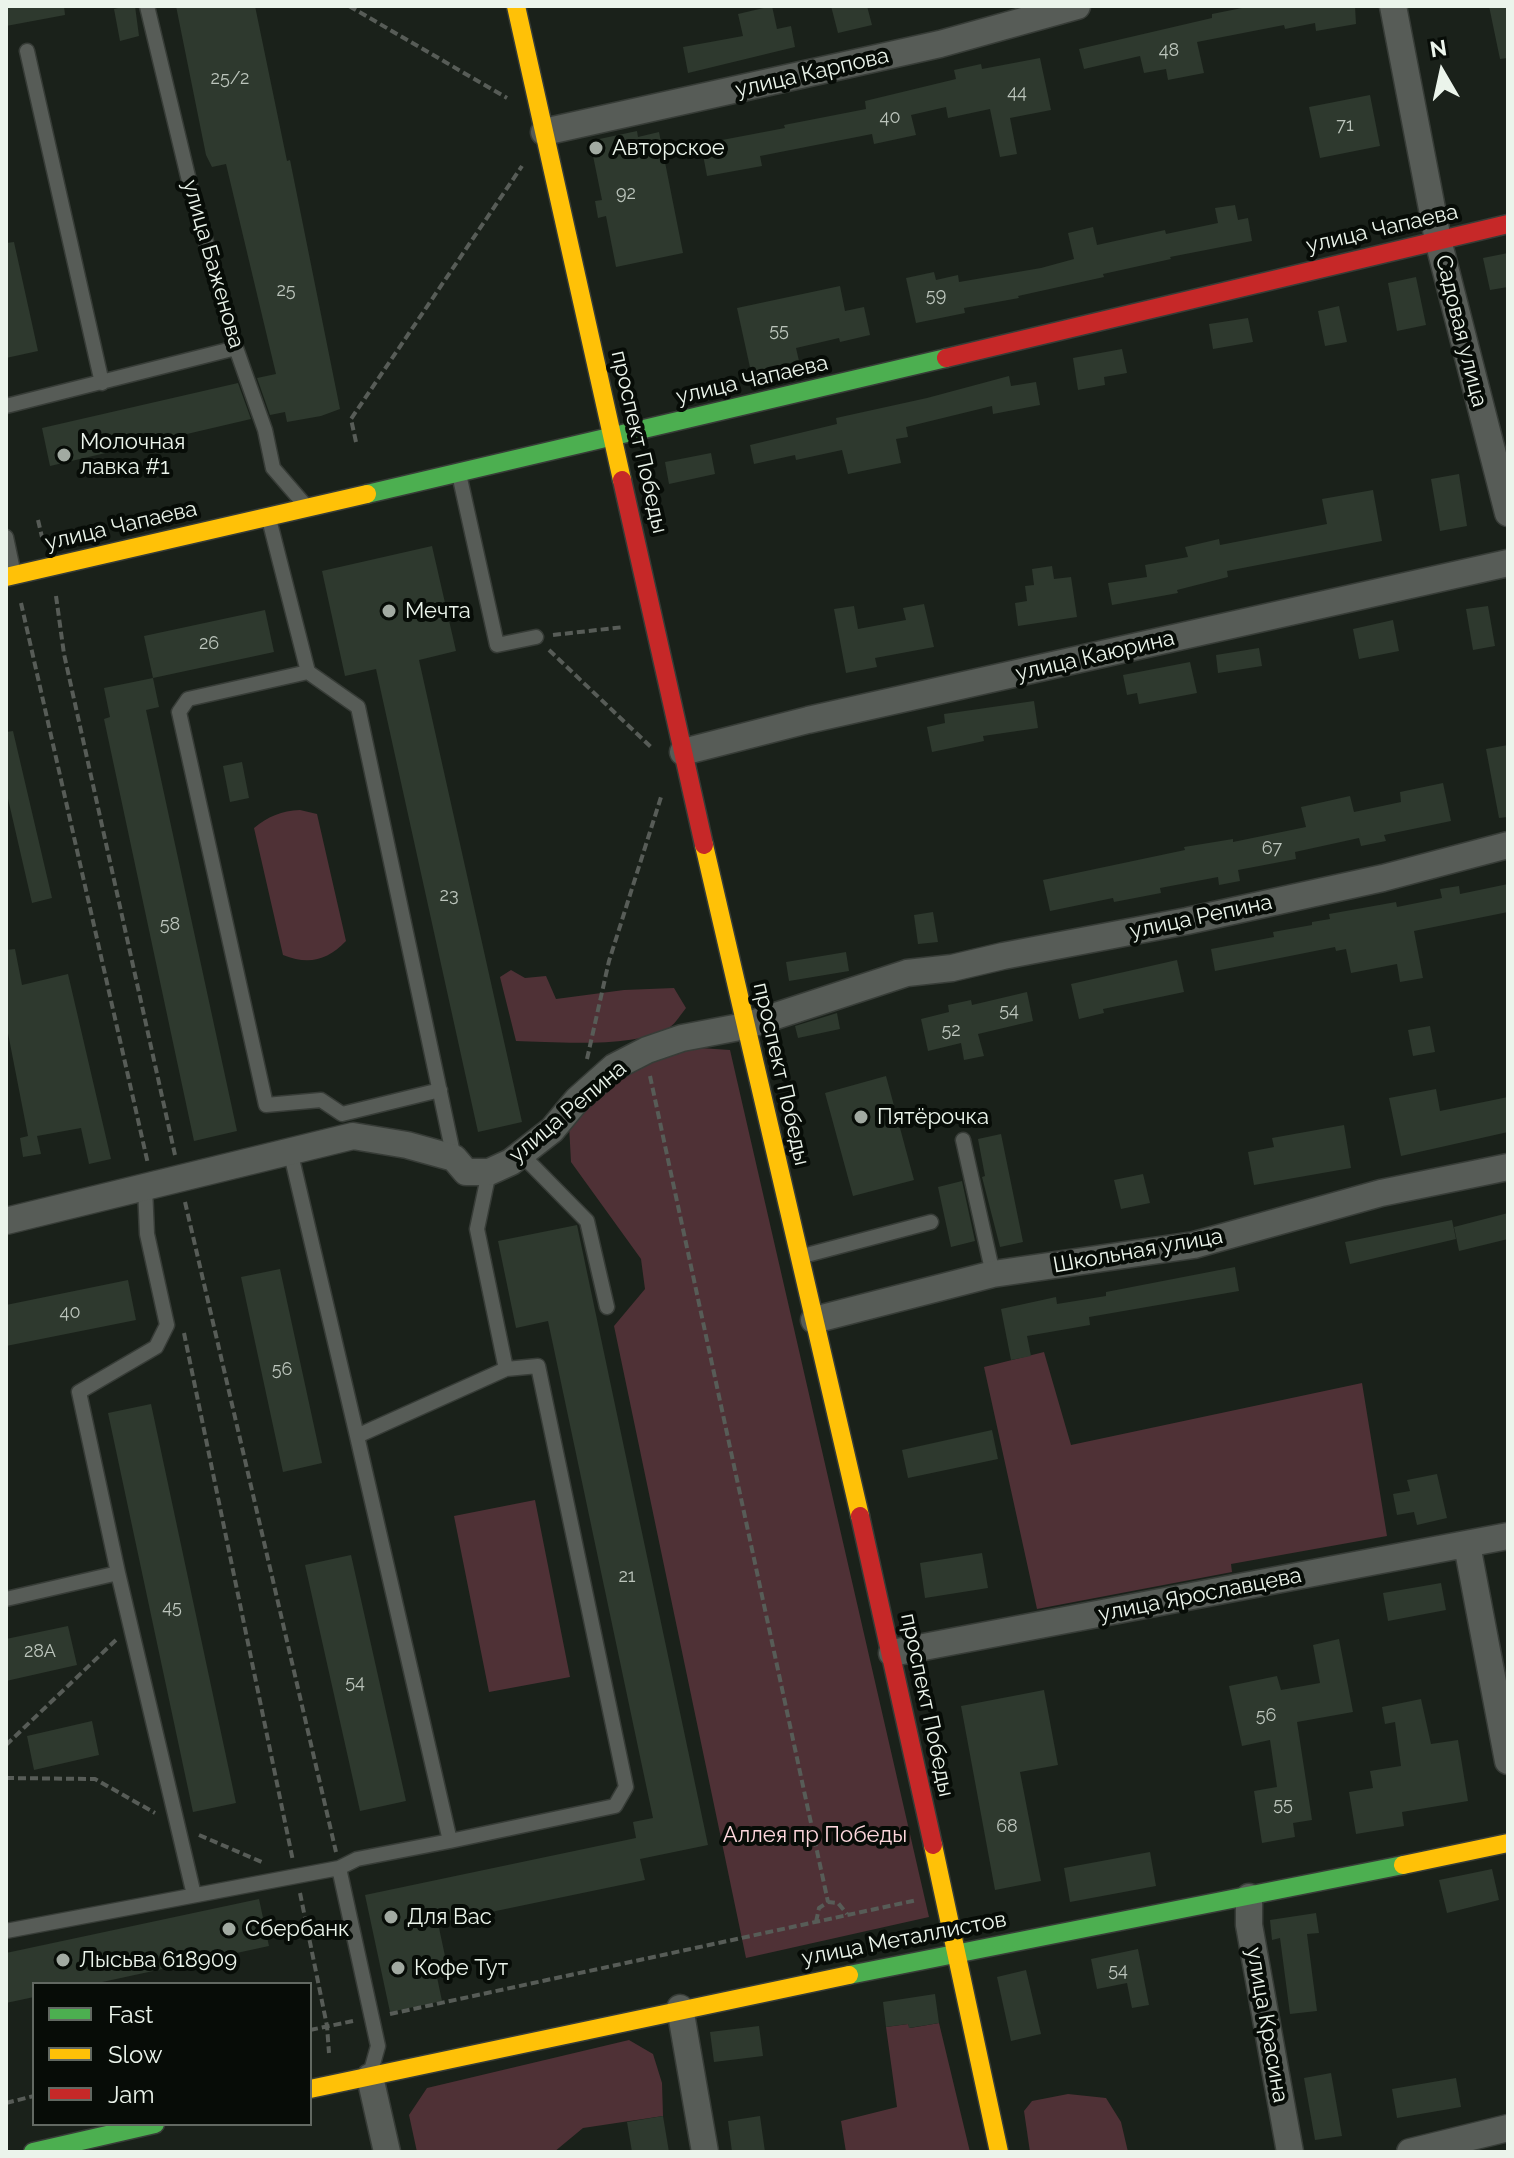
<!DOCTYPE html>
<meta charset="utf-8">
<style>
body{margin:0}
#map{position:relative;width:1514px;height:2158px;overflow:hidden;background:#1a211a;font-family:Raleway,sans-serif}
canvas{display:block}
.frame{position:absolute;inset:0;border:8px solid #ebf4eb;pointer-events:none}
.legend{position:absolute;left:32px;top:1982px;width:280px;height:144px;box-sizing:border-box;background:#070c07;border:2px solid #626962;margin:0;padding:10px 14px;list-style:none;font-size:24px;color:#ebf4eb}
.legend li{display:flex;align-items:center;gap:16px;height:40px}
.legend b{width:40px;border:2px solid #626962}
.north{position:absolute;left:1402px;top:32px;width:80px;height:80px;-webkit-text-stroke:6px #070c07;paint-order:stroke;rotate:351deg;font-size:22px;font-weight:700;line-height:32px;text-align:center;color:#ebf4eb}
.north::after{content:'';display:block;margin:auto;width:28px;height:36px;background:#ebf4eb;clip-path:polygon(50% 0,100% 100%,50% 72%,0 100%)}
</style>
<div id="map">
<canvas width="1514" height="2158"></canvas>
<div class="frame"></div>
<ul class="legend">
<li><b style="height:10px;background:#4caf50"></b>Fast</li>
<li><b style="height:10px;background:#ffc107"></b>Slow</li>
<li><b style="height:10px;background:#c62828"></b>Jam</li>
</ul>
<div class="north">N</div>
</div>
<script>
const ctx = document.querySelector('canvas').getContext('2d');
ctx.lineJoin = 'round';
function fillPath(path, color) {
  ctx.fillStyle = color;
  ctx.fill(path, 'evenodd');
}
function trace(path, color, width, dash) {
  ctx.strokeStyle = color;
  ctx.lineWidth = width;
  ctx.lineCap = dash ? 'butt' : 'round';
  ctx.setLineDash(dash || []);
  ctx.stroke(path);
}
function write(font, color, halo, rows, align = 'center') {
  ctx.font = font + ' Raleway,sans-serif';
  ctx.lineWidth = 8;
  ctx.setLineDash([]);
  ctx.textBaseline = 'middle';
  ctx.strokeStyle = halo;
  ctx.fillStyle = color;
  for (const [text, x, y, turn = 0] of rows) {
    ctx.save();
    ctx.translate(x, y);
    ctx.rotate((+turn || 0) * Math.PI / 180);
    ctx.textAlign = isNaN(turn) ? turn : align;
    if (halo) ctx.strokeText(text, 0, 0);
    ctx.fillText(text, 0, 0);
    ctx.restore();
  }
}
fillPath(new Path2D(`
 M300,810L317,814L346,941C327,961 308,965 283,955L254,828C269,816 281,811 300,810Z
 M511,970L525,978L546,976L556,999L624,990L674,988L686,1008C681,1014 676,1023 670,1027C637,1049 555,1042 516,1041L500,977Z
 M685,1047L730,1050L929,1917L746,1958L614,1326L645,1289L641,1259L571,1162L569,1125L613,1080Z
 M1044,1352L1071,1445L1362,1383L1387,1536L1231,1564L1232,1572L1037,1609L984,1367Z
 M535,1500L570,1677L489,1692L454,1516Z
 M939,2023L970,2152H846L841,2121L897,2107L886,2027L908,2024L910,2028Z
 M629,2040L653,2054L662,2083L663,2116L583,2128L554,2152H417L409,2115L427,2088Z
 M1068,2094L1106,2098L1121,2122L1128,2152H1030L1024,2111L1032,2101Z`), '#4f3136');
fillPath(new Path2D(`
 M6,6H64L65,15L6,26Z
 M127,6H135L139,36L120,41L114,9Z
 M176,6H255L287,161L290,160L340,409L321,416L287,422L285,412L270,415L257,378L276,374L226,164L212,167L206,155Z
 M772,6L777,29L791,26L795,47L688,73L683,47L743,36L738,14Z
 M831,6H867L872,25L838,33Z
 M1252,6H1355L1356,24L1316,31L1315,23L1285,29L1284,25L1197,42L1204,73L1168,80L1166,69L1144,73L1140,56L1084,69L1079,49L1212,18V14Z
 M1489,6H1508V58L1500,59Z
 M1040,58L1051,110L1010,118L1017,154L1000,157L990,109L948,118L946,107L911,115L916,135L874,144L872,134L760,156L762,166L707,176L701,144L785,128L784,125L866,109L865,101L956,79L954,70L981,64L982,69Z
 M1370,95L1380,146L1320,158L1309,107Z
 M637,131L638,137L659,132L683,253L616,267L606,216L598,218L595,201L602,200L590,141Z
 M1235,205L1238,220L1248,218L1252,241L1170,257L1171,259L1103,274L1104,277L1018,296L1019,298L964,308L965,313L916,323L906,278L934,272L936,280L958,275L959,282L1041,268L1074,259L1068,233L1093,227L1097,245L1165,230L1166,234L1218,223L1215,208Z
 M14,242L38,351L6,358V243Z
 M1508,253V287L1490,290L1483,258Z
 M1416,277L1426,325L1397,331L1388,283Z
 M840,286L845,311L864,307L870,335L840,342L839,338L796,348L799,361L751,372L737,308Z
 M1339,306L1347,342L1325,346L1318,311Z
 M1248,318L1253,342L1213,349L1209,324Z
 M1122,349L1127,373L1104,377L1105,385L1078,390L1073,358Z
 M1009,376L1011,386L1036,382L1040,405L993,414L992,406L906,427L908,437L896,439L901,463L848,474L842,450L796,460L795,455L754,464L750,445L837,424L836,418L927,398Z
 M238,383L251,419L50,466L42,428Z
 M711,453L715,474L669,484L665,462Z
 M1459,474L1467,526L1440,531L1431,479Z
 M1373,490L1382,541L1227,571L1228,577L1177,590L1178,593L1112,605L1108,583L1147,577L1145,565L1188,557L1185,547L1219,539L1220,545L1327,524L1322,499Z
 M432,546L456,651L419,660L522,1122L478,1132L376,669L345,676L322,571Z
 M1052,566L1054,579L1071,577L1077,617L1018,626L1015,603L1027,601L1025,586L1034,585L1032,569Z
 M924,604L934,647L875,658L877,667L846,673L834,609L854,606L858,629L906,620L903,608Z
 M1488,606L1495,646L1473,650L1466,609Z
 M265,610L274,652L153,678L144,636Z
 M1393,620L1399,651L1359,659L1353,629Z
 M1259,648L1262,666L1218,673L1216,655Z
 M1190,662L1197,693L1139,704L1137,693L1127,695L1123,675Z
 M153,678L159,707L146,710L237,1131L194,1141L104,719L110,717L104,688Z
 M1034,701L1038,728L983,736L984,741L932,752L927,727L945,723L944,714Z
 M13,731L52,898L32,903L6,790V732Z
 M1508,745V817L1499,818L1486,749Z
 M242,762L249,798L230,802L223,766Z
 M1443,783L1451,821L1384,835L1386,841L1361,846L1359,838L1295,852L1296,859L1238,870L1240,881L1219,885L1218,877L1160,888L1161,893L1114,902L1113,898L1050,911L1043,880L1185,850L1184,847L1233,839V842L1306,827L1301,807L1350,796L1354,812L1401,802L1400,792Z
 M1508,884V912L1414,931L1423,978L1400,982L1397,964L1351,973L1346,949L1336,951L1335,947L1215,971L1211,949L1274,937L1273,932L1312,925V922L1330,919L1329,914L1396,902L1397,907L1442,898L1440,889L1459,886L1460,894Z
 M933,912L938,942L918,944L914,915Z
 M15,949L22,985L68,974L111,1159L89,1164L81,1128L37,1136L41,1154L23,1157L20,1138L28,1136L6,1023V950Z
 M846,952L849,971L789,981L786,962Z
 M1177,960L1184,992L1103,1009L1104,1013L1079,1019L1071,984Z
 M1027,992L1033,1021L978,1034L984,1056L964,1060L961,1043L928,1051L921,1019L949,1012L948,1005L971,1000L972,1005Z
 M837,1013L840,1029L798,1038L795,1026Z
 M1430,1026L1435,1052L1413,1056L1408,1030Z
 M886,1076L914,1180L853,1196L825,1093Z
 M1436,1089L1440,1111L1508,1097V1132L1401,1156L1389,1098Z
 M1344,1125L1351,1168L1254,1185L1248,1152L1274,1147L1272,1138Z
 M1001,1134L1023,1242L1000,1247L982,1177L985,1176L978,1139Z
 M1143,1174L1150,1203L1121,1209L1114,1180Z
 M962,1181L975,1241L951,1247L938,1187Z
 M1508,1213V1239L1459,1251L1454,1227Z
 M1452,1220L1456,1239L1350,1264L1345,1242Z
 M577,1225L708,1845L640,1859L645,1880L438,1923L449,1975L437,1977L442,2001L390,2012L365,1895L636,1838L633,1822L653,1818L548,1321L516,1328L498,1241Z
 M1235,1267L1239,1291L1089,1317L1090,1325L1027,1336L1031,1356L1011,1360L1001,1309L1056,1297L1057,1304L1106,1296V1292Z
 M280,1269L322,1463L283,1472L241,1277Z
 M128,1280L136,1320L6,1346V1305Z
 M151,1404L236,1803L193,1812L108,1413Z
 M992,1430L998,1459L908,1478L902,1450Z
 M1437,1474L1447,1518L1417,1525L1414,1512L1397,1515L1393,1494L1410,1491L1407,1480Z
 M982,1553L988,1588L925,1598L920,1563Z
 M351,1555L406,1801L360,1811L305,1565Z
 M1441,1583L1446,1610L1388,1621L1383,1593Z
 M68,1626L77,1665L6,1681V1639Z
 M1339,1639L1353,1712L1297,1722L1312,1820L1293,1823L1295,1837L1262,1843L1254,1791L1277,1787L1270,1740L1242,1746L1229,1686L1277,1676L1281,1690L1320,1683L1313,1645Z
 M1044,1690L1058,1765L1020,1772L1041,1881L995,1890L961,1706Z
 M1421,1699L1431,1744L1458,1740L1468,1801L1402,1812L1404,1826L1356,1834L1349,1792L1373,1788L1370,1771L1401,1766L1395,1722L1385,1724L1382,1707Z
 M92,1721L99,1755L34,1770L27,1736Z
 M1150,1852L1156,1886L1070,1902L1064,1868Z
 M1492,1869L1499,1900L1447,1913L1439,1880Z
 M259,1899L269,1946L93,1984H34V1997L6,2003V1953Z
 M1316,1913L1319,1933L1307,1934L1317,2011L1290,2014L1280,1938L1272,1940L1270,1920Z
 M1138,1949L1149,2005L1132,2008L1127,1983L1097,1989L1091,1959Z
 M1026,1970L1041,2034L1011,2041L997,1977Z
 M935,1994L939,2023L909,2028L908,2024L886,2027L883,2002Z
 M759,2026L763,2056L714,2062L710,2032Z
 M1331,2073L1342,2136L1315,2140L1304,2078Z
 M1456,2078L1461,2107L1397,2118L1392,2089Z
 M663,2116L669,2152H632L627,2122Z
 M760,2116L765,2152H732L728,2121Z`), '#2e392e');
const lane = new Path2D(`
 M147,6L191,189L236,348L265,430L273,468L305,505
 M27,51L102,383
 M6,406L236,348
 M459,474L497,645L536,637
 M269,519L308,672L358,707L454,1158
 M6,537L14,575
 M308,672L188,699L179,712L266,1105L321,1100L342,1114L440,1090
 M963,1140L993,1274
 M290,1150L357,1436
 M521,1154L587,1221L607,1307
 M145,1188L147,1234L167,1325L156,1347L79,1392L118,1573L194,1895
 M799,1257L931,1222
 M6,1599L118,1573
 M450,1841L615,1806L626,1787L538,1366L506,1369
 M6,1931L339,1868
 M371,2071L378,2046L339,1868L357,1859L450,1841L357,1436L506,1369L477,1229L489,1172`);
const street = new Path2D(`
 M1393,6L1438,240L1508,513
 M544,132L940,44L1077,6
 M683,752L808,720L1508,563
 M6,1221L353,1136L407,1145L454,1158L466,1172H489L511,1162L552,1130L577,1100L614,1067L647,1050L682,1038L745,1026L907,973L952,968L1003,956L1187,921L1383,878L1508,845
 M814,1320L993,1274L1194,1245L1381,1193L1508,1167
 M1467,1545L1508,1761
 M892,1653L1508,1536
 M1249,1897V1925L1290,2152
 M680,2008L705,2152
 M370,2077L387,2152
 M1410,2152L1508,2128`);
const fast = new Path2D(`
 M367,494L946,358
 M849,1975L1403,1865
 M33,2152L155,2124`);
const slow = new Path2D(`
 M516,6L622,480
 M6,577L367,494
 M704,845L860,1516
 M933,1845L999,2152
 M1403,1865L1508,1843
 M310,2089L849,1975`);
const jam = new Path2D(`
 M946,358L1508,224
 M622,480L704,845
 M860,1516L933,1845`);
trace(lane, '#373c37', 17);
trace(street, '#373c37', 29);
trace(fast, '#373c37', 21);
trace(slow, '#373c37', 21);
trace(jam, '#373c37', 21);
trace(new Path2D(`
 M349,6L507,98
 M356,442L351,419L522,166
 M38,520L42,537
 M56,596L64,654L175,1155
 M21,603L148,1164
 M553,635L624,627
 M549,650L653,749
 M587,1059L609,961L662,794
 M650,1076L828,1902
 M185,1202L336,1852
 M184,1333L293,1861
 M6,1745L117,1639
 M6,1778L95,1779L155,1813
 M199,1835L264,1863
 M300,1893L327,2026L329,2053
 M816,1922L819,1908L828,1902L838,1903L847,1914
 M390,2014L917,1900
 M310,2030L353,2021
 M6,2103L34,2096`), '#575c57', 4, [8, 4]);
trace(lane, '#575c57', 14);
trace(street, '#575c57', 26);
trace(fast, '#4caf50', 18);
trace(slow, '#ffc107', 18);
trace(jam, '#c62828', 18);
for (const [x, y, r, color] of [
 [596,148,8,"#a2aaa2"],
 [64,455,8,"#a2aaa2"],
 [389,611,8,"#a2aaa2"],
 [861,1117,8,"#a2aaa2"],
 [391,1917,8,"#a2aaa2"],
 [229,1929,8,"#a2aaa2"],
 [63,1960,8,"#a2aaa2"],
 [398,1968,8,"#a2aaa2"]
]) {
  const dot = new Path2D();
  dot.arc(x, y, r, 0, 2 * Math.PI);
  ctx.fillStyle = color;
  ctx.fill(dot);
  trace(dot, '#070c07', 3);
}
write('18px', '#bcc5bc', null, [
 ["48",1169,51],
 ["25/2",230,79],
 ["44",1017,93],
 ["40",890,118],
 ["71",1345,126],
 ["92",626,194],
 ["25",286,291],
 ["59",936,296],
 ["55",779,331],
 ["26",209,644],
 ["67",1272,849],
 ["23",449,896],
 ["58",170,925],
 ["54",1009,1011],
 ["52",951,1031],
 ["40",70,1313],
 ["56",282,1370],
 ["21",627,1577],
 ["45",172,1608],
 ["28А",40,1652],
 ["54",355,1683],
 ["56",1266,1716],
 ["55",1283,1805],
 ["68",1007,1827],
 ["54",1118,1971]
]);
write('22px', '#ebf4eb', '#070c07', [
 ["улица Карпова",812,73,-13],
 ["улица Чапаева",1382,229,-13],
 ["улица Баженова",213,264,74],
 ["Садовая улица",1461,331,76],
 ["улица Чапаева",752,380,-13],
 ["проспект Победы",639,442,77],
 ["улица Чапаева",121,526,-13],
 ["улица Каюрина",1095,656,-13],
 ["улица Репина",1201,917,-12],
 ["проспект Победы",781,1074,77],
 ["улица Репина",568,1112,-40],
 ["Школьная улица",1138,1251,-10],
 ["улица Ярославцева",1200,1595,-11],
 ["проспект Победы",927,1705,78],
 ["улица Металлистов",904,1939,-11],
 ["улица Красина",1267,2025,80]
]);
write('22px', '#ebf4eb', '#070c07', [
 ["Авторское",612,148],
 ["Молочная",80,442],
 ["лавка #1",80,467],
 ["Мечта",405,611],
 ["Пятёрочка",877,1117],
 ["Для Вас",407,1917],
 ["Сбербанк",245,1929],
 ["Лысьва 618909",79,1960],
 ["Кофе Тут",414,1968]
], 'left');
write('22px', '#fed7dd', '#070c07', [
 ["Аллея пр Победы",815,1835]
]);
</script>
